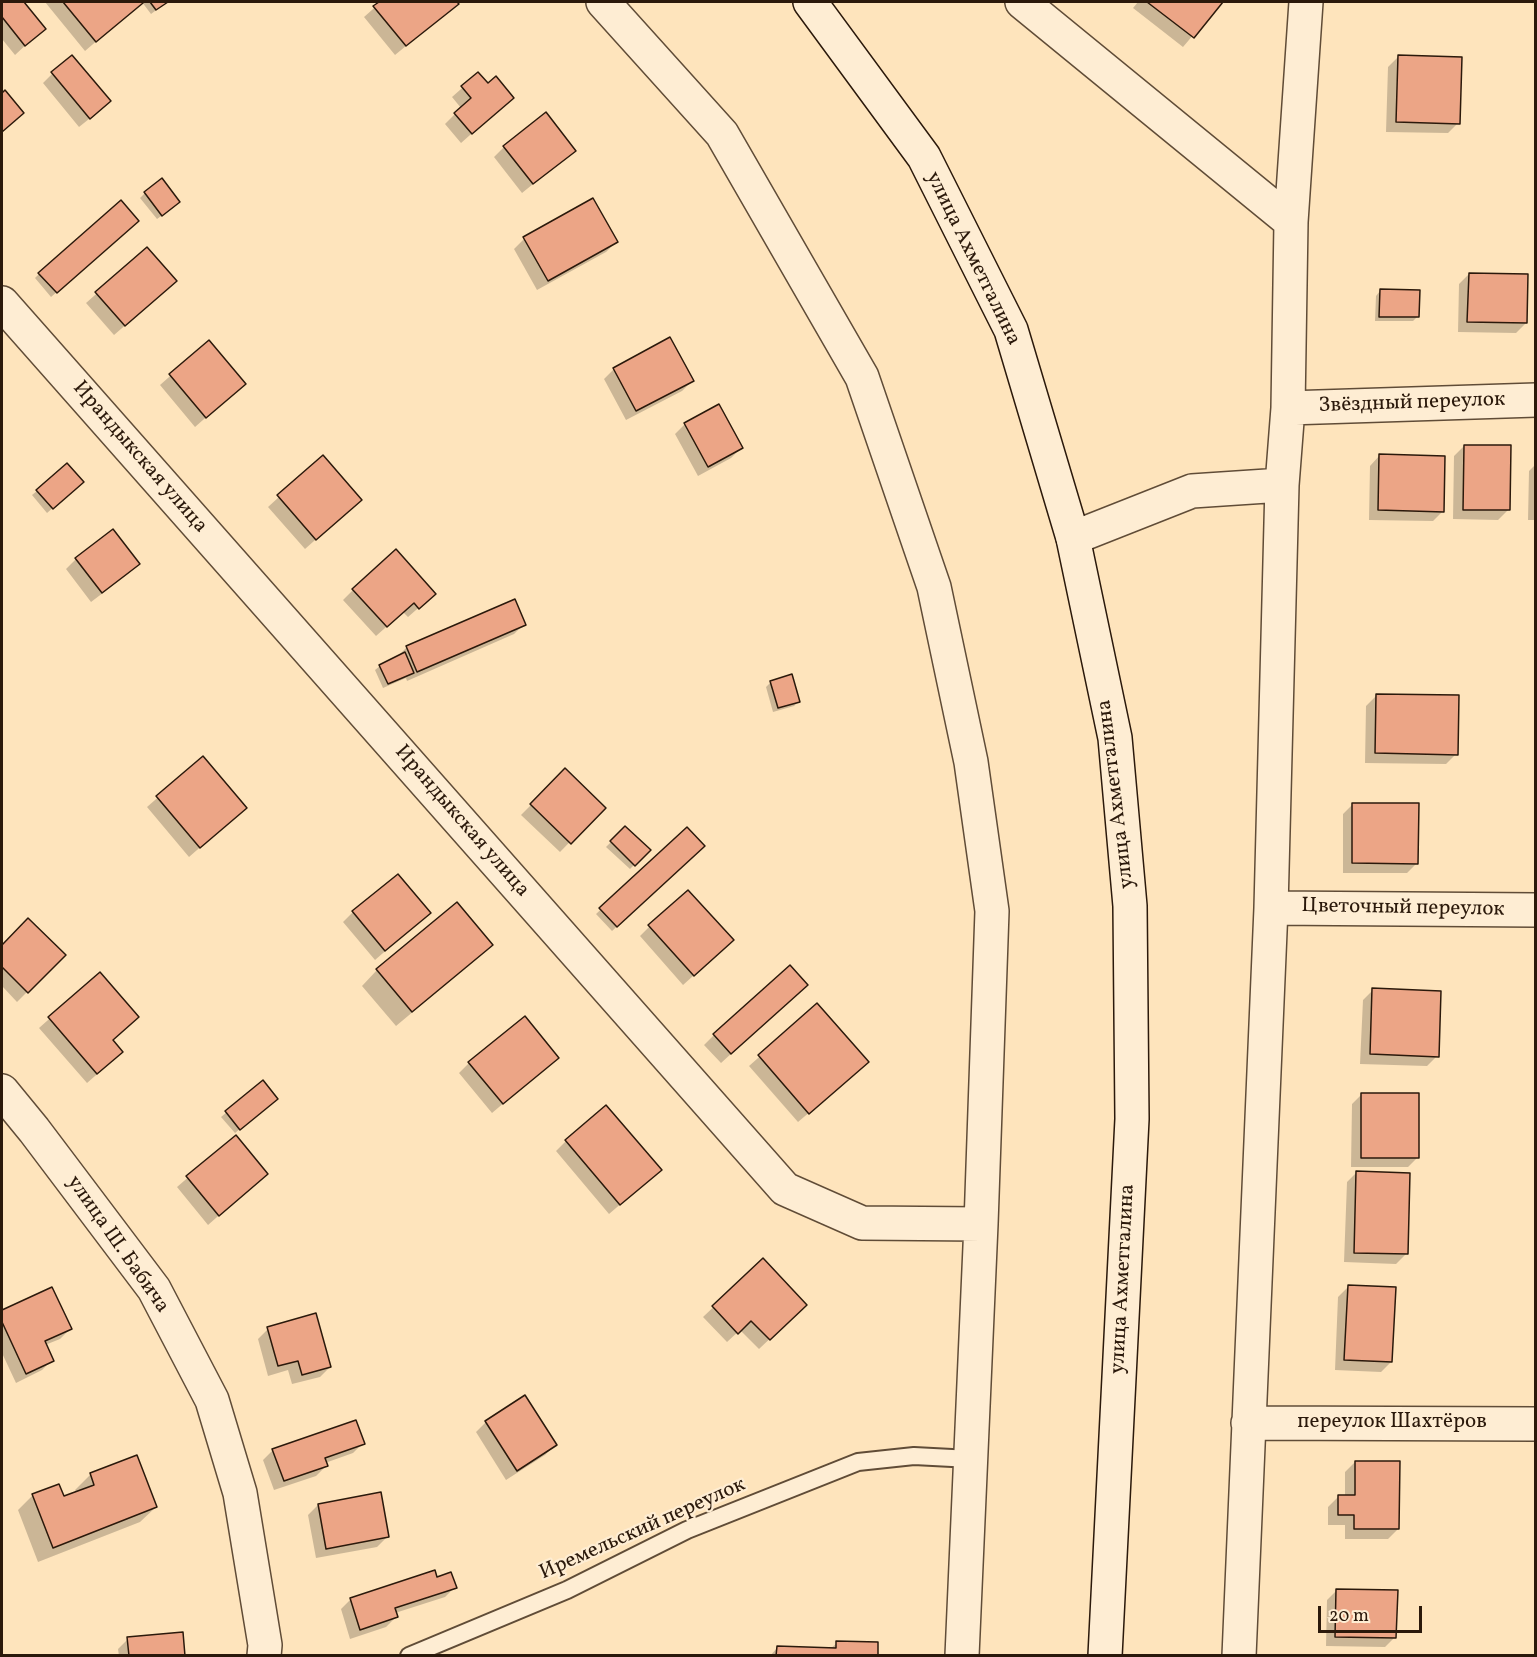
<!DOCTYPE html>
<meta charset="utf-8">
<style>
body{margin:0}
#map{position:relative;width:1537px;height:1657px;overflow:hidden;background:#fee4bc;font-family:Vollkorn,serif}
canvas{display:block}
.frame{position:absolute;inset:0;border:3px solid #2b190b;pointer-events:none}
.scale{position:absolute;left:1318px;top:1606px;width:104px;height:27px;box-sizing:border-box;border:3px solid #2b190b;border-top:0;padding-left:8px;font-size:18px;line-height:21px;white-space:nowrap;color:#2b190b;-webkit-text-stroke:4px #feedd3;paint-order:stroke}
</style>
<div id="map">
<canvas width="1537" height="1657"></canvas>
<div class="frame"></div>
<div class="scale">20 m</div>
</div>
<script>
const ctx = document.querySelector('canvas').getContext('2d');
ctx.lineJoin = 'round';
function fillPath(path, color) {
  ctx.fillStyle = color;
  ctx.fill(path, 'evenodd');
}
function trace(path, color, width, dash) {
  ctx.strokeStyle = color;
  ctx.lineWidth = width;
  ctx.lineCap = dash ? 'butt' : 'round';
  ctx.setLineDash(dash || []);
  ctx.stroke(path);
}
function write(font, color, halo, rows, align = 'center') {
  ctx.font = font + ' Vollkorn,serif';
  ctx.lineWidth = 4.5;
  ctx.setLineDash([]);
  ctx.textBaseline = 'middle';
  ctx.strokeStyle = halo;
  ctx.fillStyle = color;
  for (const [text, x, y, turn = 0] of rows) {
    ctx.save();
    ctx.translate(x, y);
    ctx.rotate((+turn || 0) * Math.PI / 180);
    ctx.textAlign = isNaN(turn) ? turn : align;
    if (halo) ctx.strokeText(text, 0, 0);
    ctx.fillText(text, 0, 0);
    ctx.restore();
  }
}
fillPath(new Path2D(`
 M2,2H22L44,28L15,55L2,39Z
 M45,2H167L151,14L142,2L85,51Z
 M381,2H455L457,4L395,55L364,17Z
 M1138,2H1221L1183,47L1133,8Z
 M1398,57L1458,123L1448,133L1386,132L1388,67Z
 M52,74L99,111L79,127L43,83Z
 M478,74L487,86L512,98L461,143L445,124L461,108L452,97Z
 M5,92L22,113L2,132V95Z
 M504,147L574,151L522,193L494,157Z
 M145,193L174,207L157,219L140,198Z
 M593,200L616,242L606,252L537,290L514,249L524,239Z
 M133,226L51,297L35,278L39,274Z
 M147,249L165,291L114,335L86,303Z
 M1469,274L1526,323L1516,333L1458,332L1459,284Z
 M1380,291L1418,316L1413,321H1375L1376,296Z
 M209,342L244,384L195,427L160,385Z
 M614,369L692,381L682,391L626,420L604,379Z
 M685,424L741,448L731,458L698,476L675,434Z
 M1464,446L1508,510L1498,520L1453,519L1454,456Z
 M1380,455L1443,511L1433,521L1369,520L1370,466Z
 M323,457L350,509L305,549L268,507Z
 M1536,464V520H1528L1529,471Z
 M77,487L47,513L32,495L37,491Z
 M76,559L138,564L128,574L91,602L66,569Z
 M353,590L424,603L408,617L403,612L376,636L343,600Z
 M524,624L514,634L407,681L406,678L383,688L375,670L380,666L397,657L407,647Z
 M771,682L798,702L794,706L773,712L766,687Z
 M1376,696L1456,754L1446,764L1365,763L1366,706Z
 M203,758L245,808L189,857L147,807Z
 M565,771L603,808L560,852L521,815Z
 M1353,804L1417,863L1407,873H1343V814Z
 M625,828L649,850L630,869L606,847Z
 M687,829L703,846L612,931L596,914Z
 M353,912L429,913L375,960L343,922Z
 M28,920L64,955L17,1002L2,986V947Z
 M649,927L722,950L683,985L640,936Z
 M491,944L475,960L396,1026L362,986L377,970Z
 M100,974L111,1041V1062L87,1083L39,1028Z
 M1373,990L1437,1056L1427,1066L1360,1064L1363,1000Z
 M796,995L721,1063L704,1045L714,1035Z
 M817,1006L857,1072L798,1122L749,1066Z
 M557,1058L492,1113L459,1073L469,1063Z
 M263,1082L271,1103L235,1133L221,1117Z
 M1362,1094L1418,1157L1408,1167H1351L1352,1104Z
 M235,1137L266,1174L208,1225L177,1187Z
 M566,1141L650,1179L609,1214L556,1151Z
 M1357,1172L1406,1254L1396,1264L1344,1262L1347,1182Z
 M763,1260L795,1315L759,1349L740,1330L727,1342L703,1317Z
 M1348,1287L1391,1362L1381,1372L1335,1370L1338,1297Z
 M51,1289L70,1329L60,1339L45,1345L52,1360L42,1370L16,1383L2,1353V1312Z
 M268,1329L330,1367L320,1377L292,1384L288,1370L268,1376L258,1339Z
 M525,1397L555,1445L545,1455L506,1480L476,1432L486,1422Z
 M363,1443L353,1453L325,1463L326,1466L316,1476L274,1490L263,1460L273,1450Z
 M136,1457L156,1507L140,1522L38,1562L18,1510L33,1495L63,1498L77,1493L75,1490L90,1475Z
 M1355,1462L1398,1529L1388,1539H1345V1525H1328V1507L1338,1497H1345V1472Z
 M318,1505L387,1537L377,1547L316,1558L308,1515Z
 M436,1578L455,1587L445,1597L395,1613L396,1617L386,1627L350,1639L341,1609L351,1599Z
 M1337,1590L1395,1637L1385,1647L1326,1646L1327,1600Z
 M128,1639L183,1656H119L118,1649Z
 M837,1643L876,1656H770L777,1648L830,1649Z`), '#0003');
const building = new Path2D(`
 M2,2H24L46,29L25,46L2,17Z
 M63,2H142L143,3L96,42Z
 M150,2H168L156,10Z
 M379,2H457L459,4L406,46L373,6Z
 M1147,2H1223L1194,38Z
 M72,55L111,101L90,119L51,72Z
 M1398,55L1462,57L1460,124L1396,122Z
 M478,72L488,83L496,76L514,98L472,134L454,113L471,98L461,86Z
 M5,90L24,113L2,132V93Z
 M546,112L576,151L533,184L503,146Z
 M162,178L180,202L162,216L144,192Z
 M593,198L618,242L548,281L523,237Z
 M121,200L139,221L57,293L38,273Z
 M147,247L177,281L125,326L95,292Z
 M1469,273L1528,274L1527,323L1467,322Z
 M1380,289L1420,290L1419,317H1379Z
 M670,337L694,381L636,411L613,368Z
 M209,340L246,384L206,418L169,374Z
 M719,404L743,448L708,467L684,423Z
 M1464,445H1511L1510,510H1463Z
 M1379,454L1445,456L1444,512L1378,510Z
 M323,455L362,500L316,540L277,495Z
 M67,463L84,482L53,509L36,490Z
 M113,529L140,564L102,593L75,558Z
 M396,549L436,594L419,609L414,603L387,627L352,589Z
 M515,599L526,625L417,672L406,646Z
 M405,652L414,673L388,684L379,665Z
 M792,674L800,702L778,708L770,681Z
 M1376,694L1459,695L1458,755L1375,753Z
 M203,756L247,808L200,848L156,796Z
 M565,768L606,808L571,844L530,804Z
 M1352,803H1419L1418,864L1352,863Z
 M625,826L651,850L635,866L610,841Z
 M687,827L705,846L617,927L599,908Z
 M398,874L431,913L385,951L352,911Z
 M688,890L734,940L694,976L648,925Z
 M457,902L493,945L412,1012L376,969Z
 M28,918L66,955L28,993L2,967V945Z
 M790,965L808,985L731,1054L713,1034Z
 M100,972L139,1017L113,1040L123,1052L97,1074L48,1017Z
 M1372,988L1441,991L1439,1057L1370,1054Z
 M817,1003L869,1062L809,1114L758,1055Z
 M525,1016L559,1058L503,1104L468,1062Z
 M263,1080L278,1099L240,1130L225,1111Z
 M1361,1093H1419V1158H1361Z
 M606,1105L662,1170L620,1205L565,1140Z
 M236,1135L268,1174L219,1216L186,1176Z
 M1356,1171L1410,1173L1408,1254L1354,1253Z
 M763,1258L807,1305L770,1340L751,1321L738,1334L712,1306Z
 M1348,1285L1396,1287L1392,1362L1344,1360Z
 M52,1287L72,1329L45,1341L54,1361L26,1374L2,1322V1310Z
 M316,1313L331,1367L302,1375L298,1361L278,1366L267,1327Z
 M525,1395L557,1445L517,1471L485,1421Z
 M356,1420L365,1444L325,1458L328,1466L284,1481L272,1449Z
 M137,1455L157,1507L53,1548L32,1494L59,1484L64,1496L94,1485L90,1473Z
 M1355,1461H1400L1399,1529H1354V1515H1338V1495H1355Z
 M381,1492L389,1537L326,1549L318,1504Z
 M435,1570L437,1577L451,1572L457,1588L395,1608L398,1617L360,1630L350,1598Z
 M1336,1589L1398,1590L1396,1638L1335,1637Z
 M183,1632L185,1656H129L127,1637Z
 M836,1641L878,1642V1656H776L777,1646L836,1648Z`);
fillPath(building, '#eca586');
trace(building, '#2b190b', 1.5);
const service = new Path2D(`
 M409,1656L567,1590L687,1530L858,1462L914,1456L971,1459`);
const minor = new Path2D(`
 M603,2L722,134L862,377L934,587L971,762L992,911L981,1224L962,1656
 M1022,2L1291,222
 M2,303L785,1189L862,1223L981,1224
 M1288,408L1536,400
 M1073,538L1192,491L1282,485
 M1271,908L1536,910
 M2,1091L34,1130L154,1289L212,1400L240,1493L265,1645L264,1656
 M1248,1423L1536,1424
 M1239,1656L1271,908L1282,485L1288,408L1291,222L1306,2`);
const secondary = new Path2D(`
 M810,2L924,157L1011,330L1073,538L1115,738L1130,906L1132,1119L1105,1656`);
trace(service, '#604c37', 20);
trace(minor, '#604c37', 36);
trace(secondary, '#2b190b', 36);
trace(service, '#feedd3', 16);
trace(minor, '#feedd3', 33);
trace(secondary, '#feedd3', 33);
write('21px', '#2b190b', '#feedd3', [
 ["улица Ахметгалина",972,259,64],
 ["Звёздный переулок",1412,404,-2],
 ["Ирандыкская улица",139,458,49],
 ["улица Ахметгалина",1117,794,-97],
 ["Ирандыкская улица",461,822,49],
 ["Цветочный переулок",1403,909,1],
 ["улица Ш. Бабича",117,1245,55],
 ["улица Ахметгалина",1124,1279,-87],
 ["переулок Шахтёров",1392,1423],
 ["Иремельский переулок",643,1530,-24]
]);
</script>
